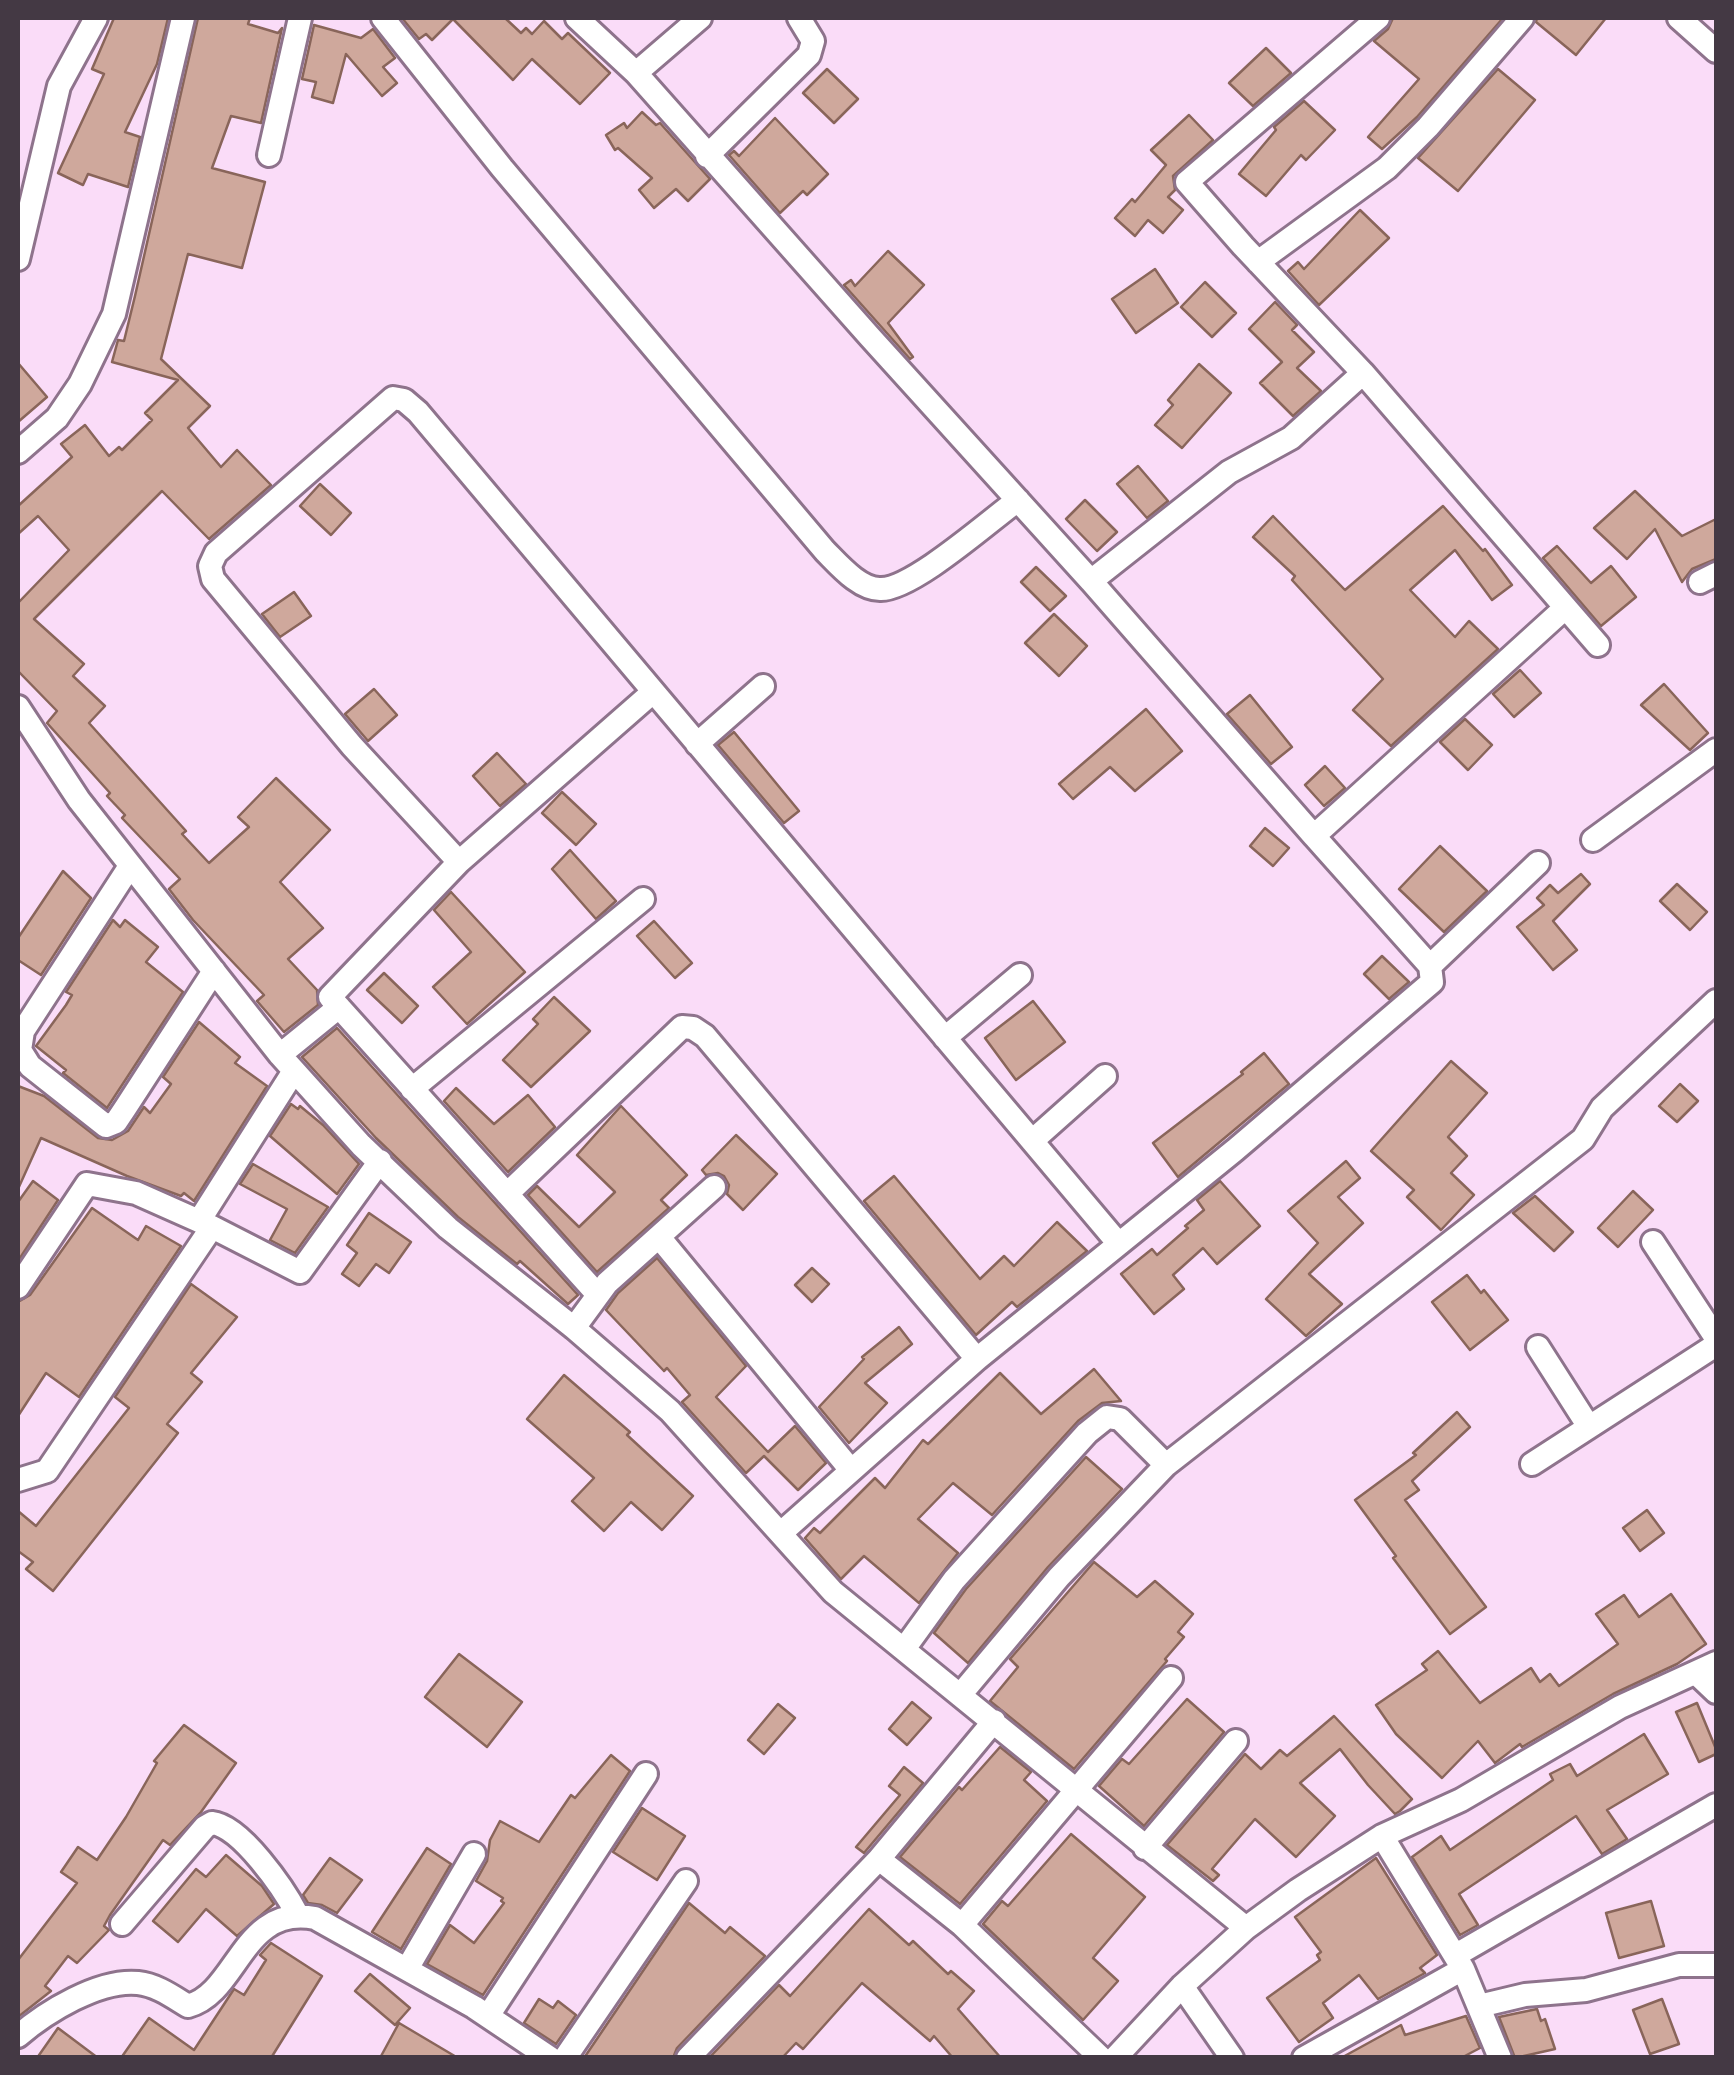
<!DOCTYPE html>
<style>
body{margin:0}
#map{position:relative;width:1734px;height:2075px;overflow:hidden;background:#fadcf8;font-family:"Space Grotesk",sans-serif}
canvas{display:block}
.frame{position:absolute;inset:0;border:20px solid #443944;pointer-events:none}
</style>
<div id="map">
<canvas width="1734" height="2075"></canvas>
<div class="frame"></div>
</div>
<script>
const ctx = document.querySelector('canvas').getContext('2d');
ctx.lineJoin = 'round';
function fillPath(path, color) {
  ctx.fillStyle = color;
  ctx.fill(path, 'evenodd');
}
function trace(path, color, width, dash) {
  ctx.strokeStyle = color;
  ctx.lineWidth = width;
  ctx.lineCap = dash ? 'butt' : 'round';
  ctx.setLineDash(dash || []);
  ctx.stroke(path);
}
const building = new Path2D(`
 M114,18H168L157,64L125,132L140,137L128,187L88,174L83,185L58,173L104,74L92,69Z
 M198,18H250L248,24L278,33L282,28L261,123L231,116L212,168L265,182L242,268L188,254L161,359L210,406L188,428L221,467L237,450L271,485L209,539L162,491L34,619L84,664L73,676L105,706L89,723L186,831L182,834L209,863L249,827L238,817L276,778L330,830L280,882L323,928L288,959L317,990L318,1005L284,1032L257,1001L264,995L193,920L169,889L180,879L122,818L125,815L107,796L110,793L47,723L57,711L18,671V603L69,550L38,516L18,534V506L72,457L61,444L85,425L109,456L119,447L122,450L152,420L145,413L178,380L112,362L118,340L124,341L135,296Z
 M402,18H505L521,33L526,28L532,34L544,21L562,39L568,33L610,73L580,104L532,59L513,80L453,19L432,40L426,34L419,39Z
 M1393,18H1503L1417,117L1382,149L1368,137L1419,79L1374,41L1388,29Z
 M1537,18H1606L1576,55L1536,22Z
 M314,25L361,38L373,29L395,58L383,67L397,83L382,96L346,54L333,103L312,97L316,82L302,79Z
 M1266,48L1291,73L1253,106L1229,83Z
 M827,69L858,99L834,123L803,93Z
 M1498,69L1535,100L1458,191L1418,158Z
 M1304,101L1335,130L1306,160L1301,155L1266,196L1239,174L1276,130L1274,127Z
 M642,112L656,125L660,123L710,179L688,201L676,189L654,208L639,190L652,178L618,148L615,150L606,135L624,123L627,128Z
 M1189,115L1213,140L1173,176L1175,190L1168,197L1183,210L1163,233L1148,220L1135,236L1115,218L1132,199L1135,202L1166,165L1151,150Z
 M775,118L828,174L807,195L803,191L780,213L729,155L734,151L739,156Z
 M1360,210L1389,238L1319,305L1288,271L1298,262L1304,269Z
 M888,251L924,285L888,323L913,357L910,359L844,285L851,280L855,286Z
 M1155,269L1178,303L1136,333L1112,299Z
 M1205,282L1236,313L1212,337L1181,307Z
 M1275,302L1297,325L1292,330L1314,352L1297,368L1321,391L1293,416L1260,383L1282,362L1249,329Z
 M18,363L47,397L18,422Z
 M1199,364L1231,393L1182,448L1155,425L1173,405L1168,400Z
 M1138,466L1168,501L1147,518L1117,484Z
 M320,484L351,513L331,535L300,506Z
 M1635,491L1682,536L1716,519V559L1692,569L1682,582L1655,529L1627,559L1594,528Z
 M1085,500L1117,532L1097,551L1066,519Z
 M1443,506L1483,551L1485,549L1512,585L1492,600L1455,550L1410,590L1455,637L1469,621L1498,649L1391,746L1353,710L1383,679L1292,580L1295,576L1253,537L1273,516L1345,590Z
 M1557,546L1591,583L1611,566L1636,597L1601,626L1543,558Z
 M1036,567L1066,596L1050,611L1021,582Z
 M294,592L311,616L280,637L262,614Z
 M1054,614L1087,646L1059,676L1025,643Z
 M1520,670L1541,693L1514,717L1493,694Z
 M1664,684L1708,733L1690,750L1641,705Z
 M374,689L397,715L368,741L345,714Z
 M1250,695L1292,747L1271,764L1227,714Z
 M1146,709L1182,751L1135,791L1110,767L1073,799L1059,784Z
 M1465,719L1492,745L1468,770L1440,742Z
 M734,732L799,811L784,823L718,745Z
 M497,753L526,784L500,806L473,776Z
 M1325,766L1345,788L1324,806L1305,785Z
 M562,792L596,824L576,845L542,813Z
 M1265,828L1289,848L1273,866L1250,846Z
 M1440,846L1487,891L1444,932L1399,889Z
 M570,850L616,901L596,919L552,869Z
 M63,871L91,898L41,975L18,960V938Z
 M1581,874L1590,884L1553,921L1577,950L1553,970L1517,927L1544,905L1537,898L1550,885L1558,893Z
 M1677,884L1707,912L1690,930L1660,901Z
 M451,892L525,972L467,1024L433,987L471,952L434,910Z
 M113,920L120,927L125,920L158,947L146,962L183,992L107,1108L63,1073L66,1070L36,1046L66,1005L72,995L66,992Z
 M654,921L692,963L675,978L637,936Z
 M1382,956L1409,982L1389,999L1364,974Z
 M384,973L418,1006L402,1023L367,990Z
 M554,997L590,1031L531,1087L503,1060L538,1024L533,1019Z
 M1033,1001L1065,1042L1016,1080L985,1038Z
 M199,1022L240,1057L235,1063L267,1086L194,1201L184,1193L181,1196L127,1176L41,1138L18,1189V1086L44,1096L98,1138L112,1140L128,1131L144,1107L150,1113L171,1084L163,1077Z
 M337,1028L578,1295L568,1304L520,1261L517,1264L458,1217L376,1138L302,1057Z
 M1264,1053L1289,1084L1178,1177L1153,1143L1243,1074L1241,1072Z
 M1451,1061L1487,1093L1448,1137L1467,1156L1451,1173L1474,1195L1441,1230L1407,1197L1414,1190L1371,1151Z
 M1680,1084L1698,1101L1677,1122L1659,1106Z
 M456,1088L494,1124L528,1095L555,1127L508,1172L444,1101Z
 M291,1104L298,1109L300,1106L323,1125L359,1164L337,1194L270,1136Z
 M621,1106L687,1175L661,1200L669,1208L597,1272L528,1195L537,1186L579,1227L615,1192L577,1155Z
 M736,1135L777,1174L743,1210L727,1194L729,1185L724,1176L718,1173L706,1175L702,1170Z
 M1346,1161L1360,1178L1338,1197L1363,1223L1309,1274L1342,1304L1306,1336L1266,1299L1318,1243L1288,1211Z
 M253,1164L328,1207L295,1253L270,1240L287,1209L240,1184Z
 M894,1176L980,1279L1004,1256L1014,1266L1057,1222L1087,1251L1017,1307L1012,1302L976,1335L864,1201Z
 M33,1181L58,1200L18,1261V1202Z
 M1220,1181L1260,1226L1217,1264L1203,1248L1173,1275L1184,1289L1154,1314L1121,1274L1152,1249L1157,1255L1188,1228L1185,1226L1204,1210L1197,1200Z
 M1633,1191L1653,1210L1618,1247L1598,1228Z
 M1535,1196L1573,1232L1554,1251L1513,1213Z
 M92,1208L138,1240L146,1226L181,1246L79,1397L46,1373L18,1416V1302L30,1295Z
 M369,1213L411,1242L389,1273L376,1264L359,1286L342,1274L357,1253L347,1245Z
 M657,1258L746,1366L716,1397L768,1452L795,1426L826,1463L798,1490L764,1456L746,1473L682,1402L690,1395L667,1368L664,1371L606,1310L618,1293Z
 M812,1268L829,1284L812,1302L795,1285Z
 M1467,1275L1481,1293L1484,1290L1508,1320L1470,1350L1432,1302Z
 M191,1284L237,1317L191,1373L202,1382L167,1424L178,1433L53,1591L26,1569L33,1562L18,1551V1511L36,1526L129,1408L115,1397Z
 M899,1327L912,1344L865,1383L887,1403L849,1443L819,1407L864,1359L862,1357Z
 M1094,1369L1121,1401L1102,1403L1078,1421L992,1515L953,1483L918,1519L958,1553L919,1603L864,1556L841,1579L805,1538L814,1528L820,1533L875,1478L885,1488L923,1440L928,1444L1000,1373L1041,1414Z
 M564,1375L630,1432L627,1435L693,1496L662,1530L631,1502L604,1531L572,1501L594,1478L527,1419Z
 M1457,1412L1470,1427L1412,1481L1419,1490L1405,1500L1486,1607L1450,1634L1393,1558L1396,1556L1355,1500L1416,1455L1413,1453Z
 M1086,1457L1122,1489L1048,1567L968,1663L934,1633L966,1589Z
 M1647,1510L1664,1533L1640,1551L1623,1528Z
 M1094,1562L1137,1597L1155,1581L1193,1614L1178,1632L1184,1637L1165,1659L1167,1661L1074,1769L990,1701L1018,1667L1010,1659Z
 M1671,1594L1706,1644L1677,1664L1613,1694L1522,1747L1520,1744L1495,1763L1478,1741L1442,1778L1396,1734L1376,1705L1427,1670L1422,1664L1438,1651L1480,1703L1531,1668L1540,1682L1550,1674L1559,1686L1618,1644L1596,1614L1624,1595L1639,1617Z
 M459,1654L522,1702L487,1747L425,1697Z
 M1187,1699L1224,1732L1144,1826L1099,1786L1122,1759L1129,1764Z
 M912,1702L931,1718L907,1745L889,1729Z
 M1697,1703L1716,1749V1754L1699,1762L1676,1712Z
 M778,1704L795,1718L764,1754L748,1740Z
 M1334,1716L1412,1799L1400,1811L1395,1814L1368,1785L1340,1749L1300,1783L1335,1816L1296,1857L1255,1819L1212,1869L1219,1875L1213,1881L1167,1845L1245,1754L1261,1769L1280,1750L1287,1756Z
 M184,1725L236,1763L201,1812L170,1845L163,1840L110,1915L104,1926L109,1930L77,1963L68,1956L45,1986L51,1991L18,2017V1960L77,1883L61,1872L78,1847L97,1860L126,1817L157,1763L154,1761Z
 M1644,1734L1668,1774L1607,1810L1627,1839L1602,1854L1576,1816L1459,1894L1478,1925L1460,1935L1412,1857L1441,1836L1450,1850L1553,1780L1550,1774L1570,1764L1577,1776Z
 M1000,1747L1031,1772L1024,1780L1047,1801L960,1904L900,1857L959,1787L962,1790Z
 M611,1755L630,1771L483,1995L427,1964L450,1925L474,1943L504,1903L501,1901L503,1898L476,1881L487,1861L490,1840L500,1821L539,1842L571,1795L575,1798Z
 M904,1767L923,1783L864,1853L856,1847L900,1795L889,1786Z
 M642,1808L685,1836L657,1880L613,1852Z
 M1071,1834L1145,1897L1093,1958L1118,1981L1083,2020L983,1924L1002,1901L1008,1906Z
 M427,1848L451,1864L401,1949L372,1932Z
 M226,1855L262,1886L274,1904L237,1936L206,1909L178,1942L153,1921L196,1869L206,1877Z
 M330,1858L362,1880L337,1913L322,1905L308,1903L303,1895Z
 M1376,1858L1437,1955L1420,1968L1425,1973L1378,1999L1359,1975L1323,2003L1333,2018L1299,2042L1267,1998L1320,1960L1317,1955L1321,1952L1295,1917Z
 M1651,1901L1664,1946L1619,1958L1606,1913Z
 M689,1903L725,1933L730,1927L765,1956L677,2048L673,2058H584Z
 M869,1909L909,1945L913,1941L948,1974L951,1971L974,1991L958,2009L1001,2058H953L934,2036L930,2041L862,1983L803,2049L796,2043L782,2058H709L779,1985L790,1996Z
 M271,1943L322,1976L271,2058H121L149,2018L194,2050L234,1989L244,1995L266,1960L260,1955Z
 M370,1974L410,2008L395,2025L355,1991Z
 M539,1999L553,2008L558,2001L576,2015L556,2044L524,2023Z
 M1662,1999L1679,2044L1650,2054L1633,2010Z
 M1537,2009L1541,2021L1545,2019L1555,2049L1515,2058L1499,2017Z
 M1466,2016L1480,2048L1461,2058H1341L1401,2025L1405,2035Z
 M399,2023L458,2058H380Z
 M58,2028L98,2058H37Z`);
fillPath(building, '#cfa89c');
trace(building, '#89655a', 2.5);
const street = new Path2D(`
 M383,18L502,168L825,551C839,565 860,590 881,589C913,589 989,521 1018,500
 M577,18L636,73L870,337L1091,581L1229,472L1291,438L1363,373L1243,246L1187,182L1378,18
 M1679,18L1716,51
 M636,73L700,18
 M269,155L300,18
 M707,156L809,55L813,41L799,18
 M18,259L59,86L96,18
 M1258,262L1387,168L1428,127L1522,18
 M1363,373L1598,645
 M18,452L57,418L80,384L114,314L183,18
 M1091,581L1314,836
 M1700,582L1716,574
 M18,707L79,800L280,1055L361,1145L448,1228L574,1328L670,1411L833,1592L1246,1928
 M697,744L763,686
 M1593,840L1716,750
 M459,862L352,746L213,579L210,566L216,553L393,398L404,400L418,412L1118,1243
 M130,866L23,1031L20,1050L30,1066L106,1126L116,1122L126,1107L214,971
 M1430,966L1538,863
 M945,1038L1020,975
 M280,1055L339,1007
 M412,1089L643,899
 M1032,1141L1105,1076
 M507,1194L682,1027L693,1028L705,1036L977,1359
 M212,1227L300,1272L380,1161
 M659,1237L850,1469
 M1653,1242L1716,1338
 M18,1287L87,1184L136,1193L199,1221L294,1071
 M598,1295L330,997L459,862L653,692
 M574,1328L607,1283L714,1187
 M1538,1347L1589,1427
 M1532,1464L1716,1345
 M18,1480L47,1471L212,1227L199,1221
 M781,1533L977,1359L1235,1150L1432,982L1430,966L1314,836L1565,608
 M904,1649L954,1580L1087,1433L1107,1417L1120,1419L1166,1465
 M1696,1673L1716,1692
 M961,1694L1059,1577L1166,1465L1583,1139L1602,1108L1716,1001
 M994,1721L879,1859L962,1925L1171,1678
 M1145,1848L1236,1741
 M122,1924L205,1827L212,1823C241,1826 284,1889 297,1914
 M962,1925L1101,2058
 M1456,1955L1716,1805
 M407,1969L474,1854
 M1463,1969L1500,2058
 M1182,1986L1232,2058
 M1479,2006L1525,1995L1586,1990L1679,1965H1716
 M488,2016L646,1774
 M18,2036C46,2012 99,1979 138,1983C157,1985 173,1997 188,2006C238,1993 242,1904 315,1918L474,2007L550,2058
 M565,2058L686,1881
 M688,2058L879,1859
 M1115,2058L1182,1986L1246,1928L1298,1890L1382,1836L1461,1800L1620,1707L1716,1663
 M1304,2058L1463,1969L1382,1836`);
trace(street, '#8e738c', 28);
trace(street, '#fff', 22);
</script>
